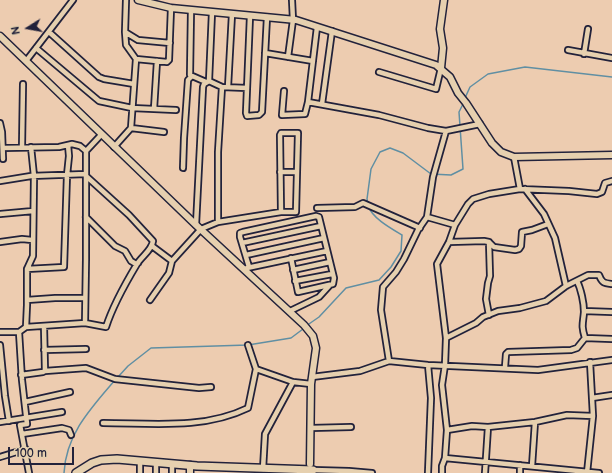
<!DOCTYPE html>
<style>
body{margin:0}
#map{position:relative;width:612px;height:473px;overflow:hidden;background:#edccb0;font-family:"Balsamiq Sans",sans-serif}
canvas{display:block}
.north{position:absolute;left:8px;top:8px;width:40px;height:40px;-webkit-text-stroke:3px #e6d0af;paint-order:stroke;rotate:259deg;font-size:11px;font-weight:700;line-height:16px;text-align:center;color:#22223b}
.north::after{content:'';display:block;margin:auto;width:14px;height:18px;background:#22223b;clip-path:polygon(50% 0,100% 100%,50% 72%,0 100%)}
.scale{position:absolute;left:8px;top:447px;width:66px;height:18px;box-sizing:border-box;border:2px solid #22223b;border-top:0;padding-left:5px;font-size:12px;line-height:14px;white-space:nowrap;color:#22223b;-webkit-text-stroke:3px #e6d0af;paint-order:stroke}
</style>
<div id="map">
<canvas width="612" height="473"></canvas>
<div class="north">N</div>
<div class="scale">100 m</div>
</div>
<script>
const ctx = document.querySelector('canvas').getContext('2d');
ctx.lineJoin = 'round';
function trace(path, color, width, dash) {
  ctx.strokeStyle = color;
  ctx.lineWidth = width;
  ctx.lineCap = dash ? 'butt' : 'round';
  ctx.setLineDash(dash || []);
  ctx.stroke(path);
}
trace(new Path2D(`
 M465,98L470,87L488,74L525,67L612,77
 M368,204L367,199L371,169L380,152L390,148L403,153L431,174L451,175L463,169L459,112L464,102
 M306,326L319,317L346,288L379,280L391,267L401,251L402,235C392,229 372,218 369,207
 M118,377L128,366L151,348L248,345L291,338L303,329
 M64,473C66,434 91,408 115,380`), '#608fa3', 1.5);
const street = new Path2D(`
 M126,0L125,32L138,40L170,43
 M191,10L190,75L206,82
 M212,12L209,81L222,87L247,88
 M250,16L246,113L247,116L259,115L262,112L267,17
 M49,32L99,77L104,79L134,84
 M125,32L126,45L136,59
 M36,48L99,101L132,108L176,110
 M568,50L612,58
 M265,53L313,61
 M584,54L588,29
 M288,57L293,20L292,0
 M26,61L73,0
 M379,72L436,89L441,68
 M228,87L232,14
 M284,91L282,115L305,114L308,102L317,27
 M308,102L379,115L428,128L446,131L480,124
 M322,104L332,31
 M154,109L157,61
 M0,123L2,132L3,159
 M131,128L164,132
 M22,147L23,84
 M114,147L131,128L136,59L167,62L169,60L171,8
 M3,148L59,147L72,144L80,146L86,151
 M514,157L520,189
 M183,168L184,138L188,80L191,77
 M280,172H297
 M0,181L31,176L86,174
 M525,189L544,214L555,238L566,286
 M317,208L355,207L363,203L420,228
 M0,214L33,211
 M86,217L115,246L125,251L131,261L136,264L138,263
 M427,217L433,177L446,131
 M218,222V152L222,87
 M196,225L203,87L204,84L209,81
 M0,242L22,239L32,240
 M449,242L484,241L489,242L494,247L515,250L519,249L521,246L522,232L532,230L548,224
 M242,243L321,226
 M246,255L324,238
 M172,261L201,229L218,222L281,212H296L298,133H281L280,135L281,212
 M249,267L240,237V233L243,232L316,216L319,217L334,278L333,284L298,292L291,258
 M247,268L327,251
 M27,269L64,267L67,175L69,156L68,145
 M293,270L330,262
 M295,281L332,274
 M577,281C581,289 584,303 584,312C583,324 581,325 585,338
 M27,300L55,298H85
 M150,300L169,273L172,261L152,246
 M290,311L319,297L329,286
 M584,311L612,312
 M489,315L486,299L488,283L490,276L489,242
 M85,323L86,259V151L101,135
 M44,326L45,371
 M26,327L85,323L106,327C113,305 125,284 137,264C142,256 152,250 153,241L129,215L86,176
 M0,332H19
 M446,338L476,323L483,317L498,311L520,308L546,301L566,286L588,275H599C602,283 604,283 612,284
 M0,345L5,396L9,421
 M44,350L86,349
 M389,361L381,310L383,287L396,272L404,259L418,230L427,217L455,225
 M428,365L431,398L428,473
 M505,367L506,354L508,352L571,350L577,348L585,338L612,339
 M256,369L293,382L311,384
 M21,375L43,372L45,371L86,368L115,379L199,388L211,387
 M312,377L360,371L389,361L428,365L538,370L612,360
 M592,398L612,395
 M25,402L70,392
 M0,422L62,412
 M103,423C151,423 203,430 248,408L256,369L248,345
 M311,428L351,427
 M447,430L472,426L488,427L535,422L567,415L593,416
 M22,434L62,428L69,430L71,435
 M0,457L26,449
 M445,458L599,473
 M140,462V473
 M156,463V473
 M172,464V473
 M532,466L535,422
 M263,469L265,434L293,382
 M313,470L349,471L372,473
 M29,473L20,425L27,424L22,380L19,332L26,327L27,305V269L33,256L34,176L31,147
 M442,473V466L445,458L447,430L442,385L445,365L446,338L437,264L449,242L455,225L468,204L473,199L489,194L520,189L569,191L597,194L602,192L605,183L612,181
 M485,473L488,427
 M520,473V465
 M587,473L593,416L590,362`);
const secondary = new Path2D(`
 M138,0L171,8L296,20L436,65L450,77L458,93L466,103L492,143L501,152L514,157L612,155
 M0,36L196,225L304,325L313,336L316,348L311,384L310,464
 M441,68L443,48L440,29L444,0
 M190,473V465`);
const primary = new Path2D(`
 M76,473L92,463L101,460L117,459L197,466L313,470`);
trace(street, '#22223b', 8);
trace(secondary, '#22223b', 9);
trace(primary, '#22223b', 10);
trace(street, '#e6d0af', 4.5);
trace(secondary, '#e6d0af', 6);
trace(primary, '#e6d0af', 7);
</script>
